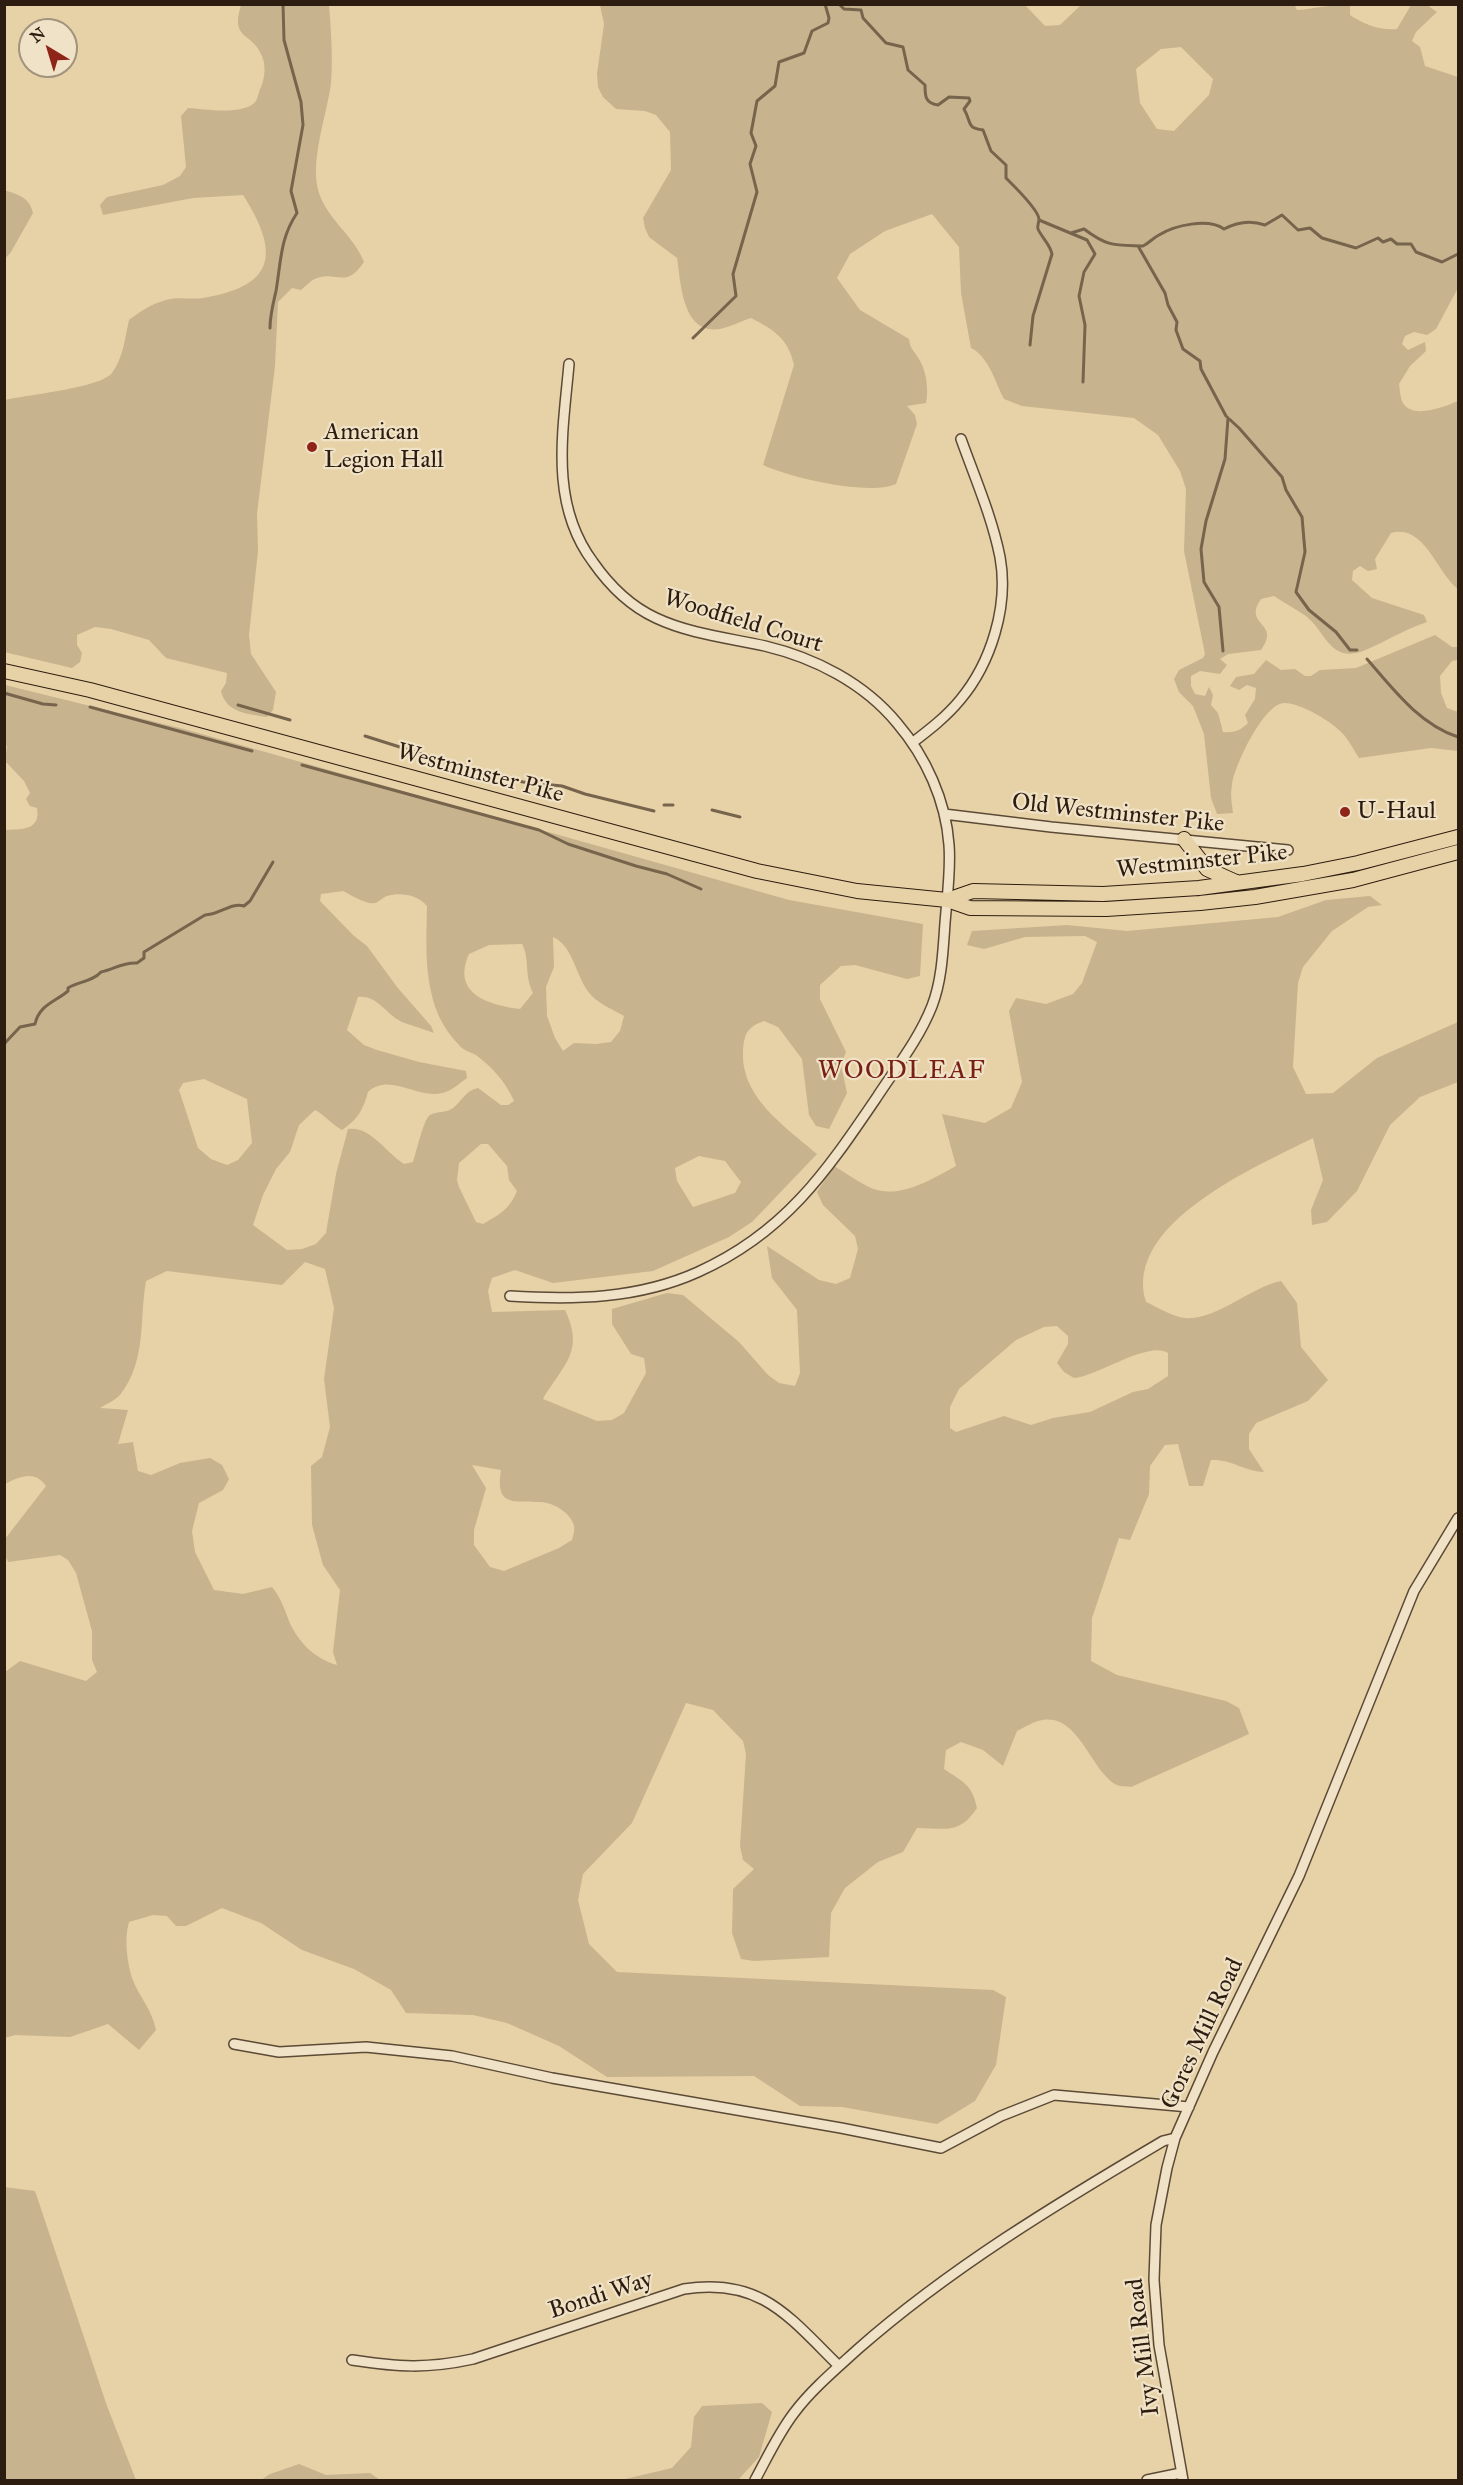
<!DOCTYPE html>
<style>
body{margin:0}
#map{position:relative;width:1463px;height:2485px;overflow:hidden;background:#e7d2a7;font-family:"IM FELL Great Primer",serif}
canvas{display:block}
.frame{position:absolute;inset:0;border:6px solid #2d1c10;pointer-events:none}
.north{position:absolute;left:18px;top:18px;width:60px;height:60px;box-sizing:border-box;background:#efe2c6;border:2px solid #a1937d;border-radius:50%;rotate:322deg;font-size:16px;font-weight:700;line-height:24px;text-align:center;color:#2d1c10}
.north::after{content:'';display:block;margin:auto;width:21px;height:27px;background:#8f2418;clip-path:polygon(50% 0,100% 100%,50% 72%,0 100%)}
</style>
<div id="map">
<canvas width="1463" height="2485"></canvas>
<div class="frame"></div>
<div class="north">N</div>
</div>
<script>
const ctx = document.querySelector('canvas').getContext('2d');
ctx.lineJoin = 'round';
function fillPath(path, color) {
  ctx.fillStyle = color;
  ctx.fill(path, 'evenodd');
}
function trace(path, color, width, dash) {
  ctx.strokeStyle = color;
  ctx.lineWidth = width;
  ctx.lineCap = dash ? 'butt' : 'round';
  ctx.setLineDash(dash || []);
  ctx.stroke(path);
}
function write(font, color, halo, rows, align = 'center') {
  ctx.font = font + ' "IM FELL Great Primer",serif';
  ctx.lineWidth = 4.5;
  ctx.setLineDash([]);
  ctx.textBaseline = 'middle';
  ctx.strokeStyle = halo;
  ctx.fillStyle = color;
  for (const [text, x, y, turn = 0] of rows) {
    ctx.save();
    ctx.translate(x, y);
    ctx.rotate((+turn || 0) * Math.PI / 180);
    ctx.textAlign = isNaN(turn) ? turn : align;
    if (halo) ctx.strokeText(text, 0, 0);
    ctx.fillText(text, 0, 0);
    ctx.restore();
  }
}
fillPath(new Path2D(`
 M1024,4L1045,26L1060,25L1082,4H1294L1297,10C1316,9 1330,4 1350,5V15C1363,24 1381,31 1397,29L1411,5H1427L1437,12L1416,32L1412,41L1420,47L1425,66L1458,77V288L1436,329L1427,335L1414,332L1405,336L1402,344L1408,350L1425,342L1426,351L1410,366L1399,384C1400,389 1400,398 1403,403C1413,420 1446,406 1458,401V589C1437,573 1424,523 1391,533L1375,559L1377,569L1368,571L1360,566L1353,571L1352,580L1372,598L1424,615L1427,622C1405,629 1385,642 1363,651C1330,663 1326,632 1306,616C1296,609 1284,603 1274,596L1261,599C1242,626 1282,622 1261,650L1228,654L1220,659L1227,665L1220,674L1200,671L1191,676V686L1195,694L1205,696L1209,687L1213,695L1211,705L1218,713L1223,732C1233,733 1240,731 1248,723L1245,715L1255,699L1256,688L1247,685L1239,690L1230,686L1236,677L1254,674L1266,660L1281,670L1295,669L1305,676H1311L1320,670L1356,668L1435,635L1452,647H1458V660L1452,661L1440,676L1441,693L1447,708L1458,712V751L1431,748L1359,758C1354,750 1349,741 1344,735C1333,722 1301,703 1284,703C1263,704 1234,767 1232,785C1230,794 1232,804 1233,813L1217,814L1211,798L1204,734L1193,706L1179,692L1174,679L1179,670L1203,658L1205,654L1184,551L1186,489L1180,471L1158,435L1134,418L1022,406L1004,399C995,382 989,357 971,348L961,293L959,247L932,214L885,231L850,254L837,278L860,310L909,339C910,348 912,348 917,356C926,368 929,388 926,403L907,406L915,415L917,424L896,484C869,496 791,478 763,465L794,365C788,338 774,330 751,318C741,321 730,327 720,329C682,335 681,283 677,258L649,237L645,228L643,218L671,170L670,132L656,115L645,111L616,109L603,97L598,87L597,74L604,24L600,5ZM1181,47L1213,79L1209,95L1174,131L1157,129L1140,103L1136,69L1161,49Z
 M241,5H329C331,29 333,58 331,83C327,115 309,162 319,193C328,220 354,236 364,262C346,289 338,271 317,278C312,279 306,286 301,290L292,288L278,302L275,366L257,514L258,551L249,635L251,654L276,692L273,710L267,717C248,714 226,713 221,691L226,683L227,673L166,658L149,640L111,629L95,627L77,635V645L82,653L80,662L72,668L4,652L5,400C26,395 100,388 112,373C123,358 125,338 129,320C141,311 151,304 166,300C177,296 191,300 203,298C276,286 280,253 243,195L193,198L103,215L100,205L107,197L163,185L180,176L186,167L181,116L188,108C204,109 245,116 256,101C258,97 259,91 261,87C265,78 266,66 262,56C252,31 230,41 241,5Z
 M4,190C19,195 29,197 33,213L11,252L5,259Z
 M5,685L184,729L789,900L923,924L920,976L907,979L855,965L841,966L820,985V999L846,1052L841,1065L847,1093L829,1129L816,1126L809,1115L802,1059L778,1027L764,1021C747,1027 744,1034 743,1052C741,1098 786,1127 817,1154L752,1222L729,1237L653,1271L553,1283L515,1270L492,1278L488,1291L492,1312L565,1310C585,1352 563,1365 543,1399L597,1421L612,1420L624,1413L646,1373L644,1358L631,1354L612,1324V1309L667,1293L683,1295L739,1342L768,1375L779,1383L795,1386L800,1373L797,1310L772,1278L767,1246L819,1280L836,1284L850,1278L858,1249L855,1236L823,1205L817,1192L834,1166C846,1173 858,1182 871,1188C899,1200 932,1179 956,1166L942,1114L985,1123L1011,1108L1022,1082L1009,1011L1016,998L1046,1004L1073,994L1082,983L1097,942L1085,936L1025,937L984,949L967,945L972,931L1067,925L1127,931L1278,917L1326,900L1370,896L1382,905L1368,907L1332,931L1303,967L1298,983L1293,1067L1306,1094L1333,1093L1377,1058L1458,1022V1082L1420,1097L1390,1125L1357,1191L1327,1222L1312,1225L1311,1210L1323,1180L1313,1138C1258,1166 1122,1223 1146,1302C1157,1307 1173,1317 1185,1318C1215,1321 1251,1287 1281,1281L1297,1303L1301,1347L1328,1380L1308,1401L1256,1423L1249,1434V1449L1264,1472C1243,1471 1232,1459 1211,1460L1203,1486H1189L1178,1444L1165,1445L1150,1466L1149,1494L1130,1540L1119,1538L1092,1618L1091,1661L1117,1675L1226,1701L1239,1708L1249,1734L1131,1787C1127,1786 1121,1787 1117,1785C1091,1772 1079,1714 1043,1720C1034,1721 1025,1727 1017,1731L1003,1766L983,1750L961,1742L946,1750L944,1769C963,1782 972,1784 977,1808C959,1835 946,1828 917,1828L903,1852L878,1862L845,1888L831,1913L829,1957L754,1961L741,1959L732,1933L733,1889L754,1869L743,1860L740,1846L746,1754L743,1741L713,1710L686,1703L632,1823L583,1874L578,1900L589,1944L617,1972L993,1990L1006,1997L996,2065L975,2101L937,2124L842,2107L800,2106L754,2076L607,2077L559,2046L507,2023L473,2015L406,2013L391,1990L354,1969L302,1950L261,1923L222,1908L186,1926H176L167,1916L153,1915L129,1922C124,1939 127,1961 132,1978C139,1997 152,2009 156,2030L139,2050L108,2024L70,2037L15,2035L5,2038V1672L20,1661L86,1681L97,1672L92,1660V1631L76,1573L68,1560L60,1555L8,1562L5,1555V1539L46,1486C35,1470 20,1476 5,1484V830C21,829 41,831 37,808L30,806L26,799L30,793L24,781L5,761L7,746L4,743ZM343,891C351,895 366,905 375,903C379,902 383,897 387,896C401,892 418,895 427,906C426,955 422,1009 460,1046C464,1051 471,1052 476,1055C493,1068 505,1081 514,1101L508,1105H501L478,1088C466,1090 462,1101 453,1108C447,1113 437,1111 430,1115C424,1118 416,1153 413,1162L404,1164C386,1153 371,1126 348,1129L336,1174L326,1233L316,1244L302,1249L287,1250L253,1225L263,1195L276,1169L290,1152L299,1125L315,1110C325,1115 331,1124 342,1130C358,1119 363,1110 368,1092C389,1072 417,1099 442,1093C450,1092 460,1083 467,1078L466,1071L419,1062L377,1050L364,1045L347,1030L358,997C378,995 385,1014 402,1022C412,1026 424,1029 434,1033L431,1026L397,987L367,946L354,936L320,901L321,894ZM553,937C574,946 576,979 591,995C599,1004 614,1010 624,1016L620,1031L611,1042L596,1044L574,1043L563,1051L555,1038L547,1016L546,987L554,967ZM522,944C530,958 524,976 533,993L520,1009C489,1005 451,994 469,954L489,945ZM204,1079L247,1099L252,1143L238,1160L227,1165L211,1159L198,1148L179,1090L183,1083ZM481,1144H488L507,1166L509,1180L517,1191C509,1210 500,1214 483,1224L476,1222L459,1187L457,1180L459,1163ZM699,1156L725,1161L741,1182L735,1193L693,1207L677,1181L675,1168ZM305,1262L325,1269L334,1308L324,1379L330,1427L322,1457L311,1466L312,1525L323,1565L340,1590L333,1652L337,1665C315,1659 298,1642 289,1621C284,1608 281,1598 272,1587L243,1594L214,1590L195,1552L192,1531L199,1503L223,1490L229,1479L222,1465L210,1458L180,1463L151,1475L138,1471L133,1442L118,1444L128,1410L100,1408C106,1404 116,1400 120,1395C147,1360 139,1321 146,1281L167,1271L282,1285ZM1057,1326L1068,1336V1344L1057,1363L1064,1372L1074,1378C1098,1376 1149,1340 1168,1353V1376L1148,1389L1133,1392L1090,1412L1053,1418L1031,1425L1004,1416L956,1432L950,1428V1407L959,1389L1016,1340L1044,1327ZM472,1465L501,1470C495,1507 513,1501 541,1502C554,1503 571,1513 574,1526C575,1530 573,1536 572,1540L559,1548L504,1571L490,1567L474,1545V1530L486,1488Z
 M4,2187L35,2191L107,2406L136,2480H5Z
 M762,2403L772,2412L759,2457L738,2480H621L672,2468L691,2447L694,2417L702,2406Z
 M299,2464L326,2475L370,2473L380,2480H261L270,2474Z`), '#c7b38d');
trace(new Path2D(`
 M839,4L844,9L861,10L863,18L886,43L903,47L908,70L925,85C925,96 925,103 938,105L949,97L969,98L970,101L964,109C972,123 966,128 983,130L991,151L1006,165V178C1014,186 1038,209 1039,219C1039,222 1037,226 1038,229C1042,238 1050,244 1052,254L1033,316L1030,345
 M1039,220L1087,240L1095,254L1084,272L1079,296L1085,325L1083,382
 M1071,233L1084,229C1108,247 1114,245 1143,246C1149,243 1153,238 1159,235C1175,225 1208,218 1224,229C1237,222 1251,220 1265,225L1282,215L1298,230L1310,228L1322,238L1356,248L1378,238L1383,242L1391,239L1397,244H1411L1416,252L1442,262L1458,254
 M1138,246L1165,293L1168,305L1177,322L1176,330L1183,349L1200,361L1201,369L1226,416L1239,428L1282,477L1286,490L1302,517L1305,552L1296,592L1309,610L1336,632L1350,650H1357
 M270,328C270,315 273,304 276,291C281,262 280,238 297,213L291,191L303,125L301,102L284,40L283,4
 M693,338L736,296L733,274L757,192L750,164L756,146L751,133L757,101L775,86L779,62L804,53L812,31L828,23L829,18L825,4
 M1223,651L1219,607L1204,582L1201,549L1206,521L1225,459L1228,418
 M1367,659C1393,689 1419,724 1458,737
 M4,693L43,704L56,705
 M238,705L290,720
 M90,707L252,751
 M365,736L463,767
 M302,765L539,830L568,844L636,866L667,874L701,889
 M473,769L523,782L562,786L585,794L654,811
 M664,805H673
 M712,810L740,817
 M4,1044L20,1027L35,1024C39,1005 55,1002 68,991V988C79,981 92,982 101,972C114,969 123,962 137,963L144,958V952L205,915C219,915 231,902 244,906L250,901L273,862`), '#77644c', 3);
const minor = new Path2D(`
 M912,743C929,730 946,717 960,700C991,663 1009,606 1000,557C992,517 975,478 961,439
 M944,814L1051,827L1288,850
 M510,1296C575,1300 638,1299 698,1272C785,1233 826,1172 877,1097C896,1068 919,1039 932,1006C942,980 943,951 945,923C947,897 951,870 949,845C946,801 926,757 897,723C864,683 815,658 765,646C729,638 690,634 656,618C630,606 609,585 593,562C549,503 563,432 569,364
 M234,2044L279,2052L366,2047L452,2056L552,2078L841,2128L941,2148L1001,2116L1054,2095L1189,2107
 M352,2360C398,2367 427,2369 473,2359L684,2289C761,2277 789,2317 839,2366
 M755,2480C767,2458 778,2434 794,2413C811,2390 836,2369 858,2349C950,2268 1058,2203 1163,2141L1175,2138
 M1147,2480L1181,2473
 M1183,2480L1159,2345L1154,2280L1156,2225L1167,2168L1175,2138L1213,2052L1299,1876L1414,1591L1458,1518`);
const highway = new Path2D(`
 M4,671L90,690L757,871L857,891L947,900L970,908L1106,909L1200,903L1255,897L1353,880L1458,852
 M1184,839L1207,869L1236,882
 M947,900L973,891L1103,894L1199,888L1303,874L1358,863L1458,837`);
trace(minor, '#5c4a36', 12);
trace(highway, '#2d1c10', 16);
trace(minor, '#efe2c6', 9);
trace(highway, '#e7d2a7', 14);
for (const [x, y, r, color] of [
 [312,447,6,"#8f2418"],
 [1345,812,6,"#8f2418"]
]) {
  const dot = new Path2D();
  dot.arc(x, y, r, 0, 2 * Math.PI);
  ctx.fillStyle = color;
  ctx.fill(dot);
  trace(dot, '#efe2c6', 2);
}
write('24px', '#2d1c10', '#efe2c6', [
 ["American",324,433],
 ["Legion Hall",324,461],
 ["U-Haul",1357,812]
], 'left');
write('24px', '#2d1c10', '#efe2c6', [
 ["Woodfield Court",743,622,17],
 ["Westminster Pike",480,774,15],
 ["Old Westminster Pike",1118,814,6],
 ["Westminster Pike",1202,862,-6],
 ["Gores Mill Road",1203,2034,-65],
 ["Bondi Way",601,2296,-18],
 ["Ivy Mill Road",1144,2347,-97]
]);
ctx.letterSpacing = '1.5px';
write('26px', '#7a1f14', '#efe2c6', [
 ["WOODLEAF",902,1072]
]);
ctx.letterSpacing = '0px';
</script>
